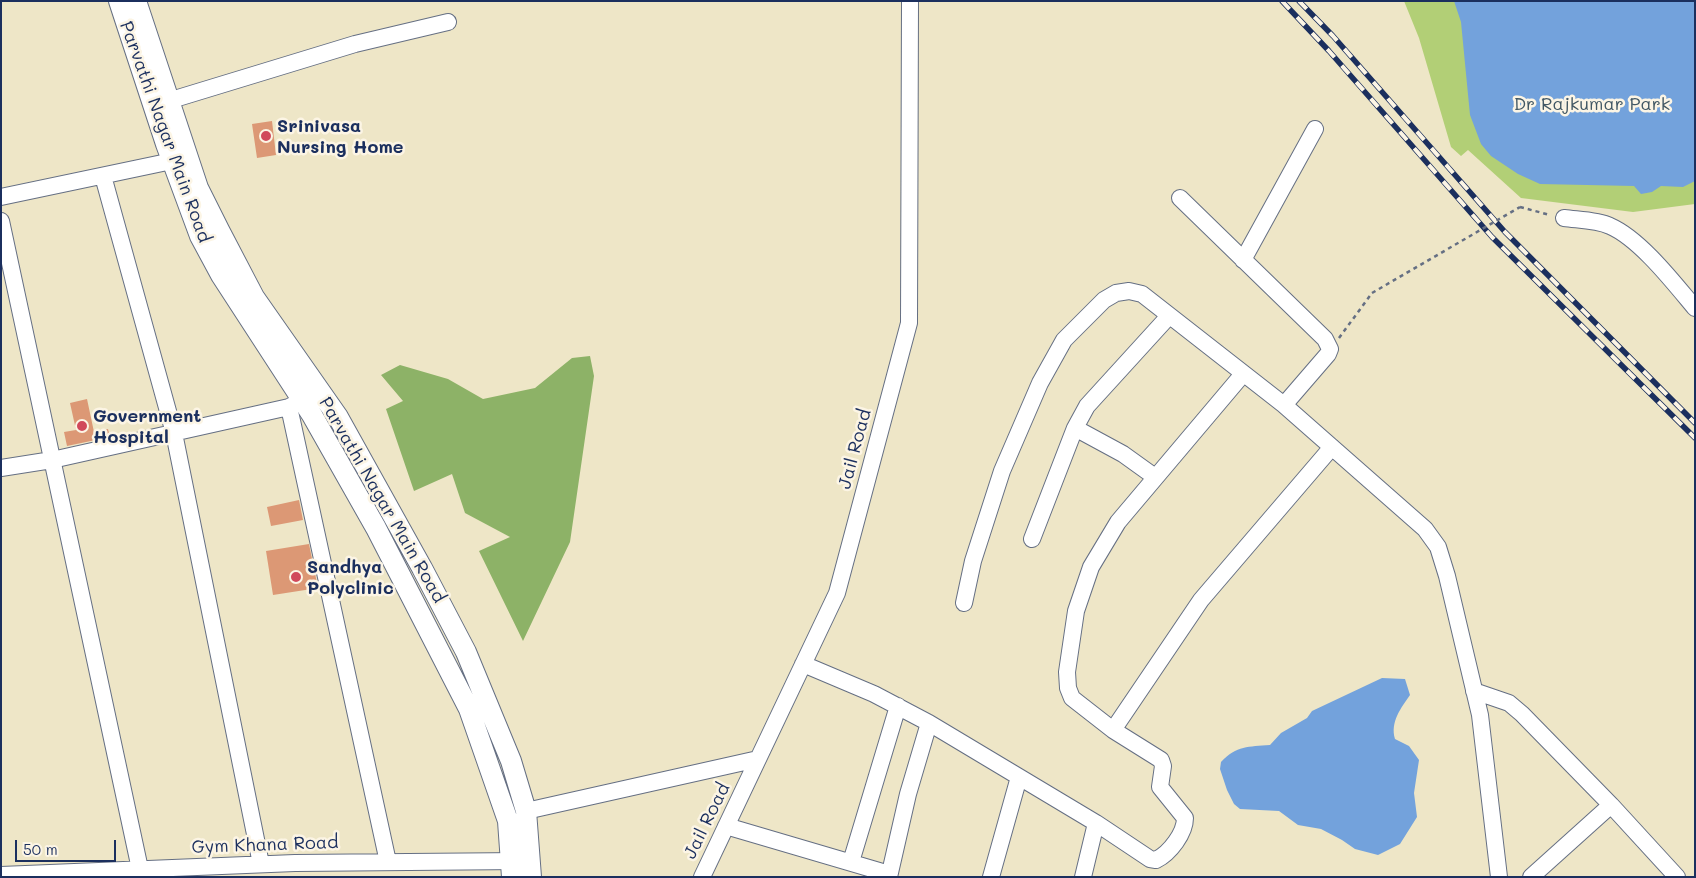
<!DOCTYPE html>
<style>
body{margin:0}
#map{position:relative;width:1696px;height:878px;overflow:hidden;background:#eee6c7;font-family:Mali,sans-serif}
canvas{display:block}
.frame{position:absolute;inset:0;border:2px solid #1b2f5e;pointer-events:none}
.scale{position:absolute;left:15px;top:840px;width:101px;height:22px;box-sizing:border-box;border:2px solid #1b2f5e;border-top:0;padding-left:6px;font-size:15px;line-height:18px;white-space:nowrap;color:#1b2f5e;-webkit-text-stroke:4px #fcf5e5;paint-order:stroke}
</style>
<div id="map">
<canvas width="1696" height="878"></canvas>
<div class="frame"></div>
<div class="scale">50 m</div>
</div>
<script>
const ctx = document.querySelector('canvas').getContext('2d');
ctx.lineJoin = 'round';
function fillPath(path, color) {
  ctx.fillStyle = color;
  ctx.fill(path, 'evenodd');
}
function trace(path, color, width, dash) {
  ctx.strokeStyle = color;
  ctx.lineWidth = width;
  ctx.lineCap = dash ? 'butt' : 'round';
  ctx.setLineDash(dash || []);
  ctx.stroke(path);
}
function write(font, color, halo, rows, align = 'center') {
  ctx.font = font + ' Mali,sans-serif';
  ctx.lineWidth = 5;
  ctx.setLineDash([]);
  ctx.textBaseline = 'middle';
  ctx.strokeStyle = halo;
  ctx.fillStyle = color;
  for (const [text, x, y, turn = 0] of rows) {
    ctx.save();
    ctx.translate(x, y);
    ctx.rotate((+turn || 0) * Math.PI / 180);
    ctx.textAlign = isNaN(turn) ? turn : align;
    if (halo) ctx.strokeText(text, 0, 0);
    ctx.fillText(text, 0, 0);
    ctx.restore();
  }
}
fillPath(new Path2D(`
 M1404,1H1695V204L1633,212L1521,198L1468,150L1461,156L1451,147L1419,38Z`), '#b2cf76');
fillPath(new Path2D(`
 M590,356L594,376L570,542L523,641L479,551L510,537L465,513L452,474L414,491L386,409L403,401L381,375L400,365L448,379L483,399L535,388L572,358Z`), '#8db267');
fillPath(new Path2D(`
 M1454,1H1695V181L1683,187L1661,186L1652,192L1641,194L1634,186L1540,184L1518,174L1491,156L1481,144L1470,115L1461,22Z
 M1382,678L1405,679L1410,695C1401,708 1390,722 1395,739L1409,746L1419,760L1414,793L1417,817L1400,844L1378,855L1355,849L1342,840L1321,829L1298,825L1279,811L1240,809L1234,804L1227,790L1220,769L1221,762C1237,745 1248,747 1270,745L1281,733L1307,718L1312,711Z`), '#73a2dc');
fillPath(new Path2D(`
 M272,121L276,155L257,158L252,124Z
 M87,399L94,432L108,429L110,437L67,446L64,432L76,430L70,403Z
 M299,500L303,520L271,526L267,507Z
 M309,544L318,588L273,595L266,551Z`), '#dc9875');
const minor = new Path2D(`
 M168,101L355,44L448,22
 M103,176L174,433L261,864
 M1,197L172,161
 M1180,198L1325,339L1330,349L1328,354L1284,405
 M1564,218C1579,220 1597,220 1610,226C1640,239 1674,283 1695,308
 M1,221L140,869
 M1243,260L1315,129
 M289,407L388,862
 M1075,428L1123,454L1155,477
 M1,468L52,460L289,407L297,403
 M1032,539L1075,428L1087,406L1169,316
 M964,603L973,561L1002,471L1040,383L1064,340L1104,300L1116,293L1129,291L1142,294L1284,405L1425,529L1438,547L1447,576L1480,715L1499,877
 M803,664L874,694L929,723L908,794L889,877
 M1474,691L1509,703L1522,714L1611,805L1677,877
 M929,723L1096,823L1150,859L1156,860C1170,853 1185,833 1185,818L1160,787L1163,766L1161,760L1113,730L1072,698L1068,688L1067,672L1076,611L1091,567L1118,522L1243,374
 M1113,730L1201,600L1332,447
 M526,811L758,759
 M726,826L889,874
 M851,862L898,706
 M1,875L295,863L522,861
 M702,877L837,593L909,323L910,1
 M991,877L1019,777
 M1083,877L1096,823
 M1531,877L1611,805`);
const major = new Path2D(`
 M119,1L166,144L200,236L221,275L312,415L376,528L469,709L508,821L512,877
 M136,1L198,188L219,230L254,297L338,417L422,568L466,652L511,761L526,811L531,877`);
trace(minor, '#656f83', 18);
trace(major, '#656f83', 22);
trace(new Path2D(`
 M1520,207L1550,215
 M1339,338L1372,293`), '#656f83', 2.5, [4, 4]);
trace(minor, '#fff', 16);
trace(major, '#fff', 20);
const rail = new Path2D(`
 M1282,1L1329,51L1492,237L1695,438
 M1299,1L1333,36L1505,232L1695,423`);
trace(rail, '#1b2f5e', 5.5);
trace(rail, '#fcf5e5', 4, [11]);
trace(new Path2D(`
 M1372,293L1520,207`), '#656f83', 2.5, [4, 4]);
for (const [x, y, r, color] of [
 [266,136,6,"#d1495b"],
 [82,426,6,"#d1495b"],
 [296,577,6,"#d1495b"]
]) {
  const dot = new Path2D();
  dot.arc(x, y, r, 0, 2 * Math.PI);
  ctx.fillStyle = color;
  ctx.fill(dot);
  trace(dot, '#fcf5e5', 2);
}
write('18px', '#415764', '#fcf5e5', [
 ["Dr Rajkumar Park",1592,104]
]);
write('bold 18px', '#1b2f5e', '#fcf5e5', [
 ["Srinivasa",277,126],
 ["Nursing Home",277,147],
 ["Government",93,416],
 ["Hospital",93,437],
 ["Sandhya",307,567],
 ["Polyclinic",307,588]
], 'left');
write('18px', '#1b2f5e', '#fcf5e5', [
 ["Parvathi Nagar Main Road",165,132,70],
 ["Jail Road",855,449,-75],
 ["Parvathi Nagar Main Road",382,500,60],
 ["Jail Road",707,821,-64],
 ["Gym Khana Road",265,845,-2]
]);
</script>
